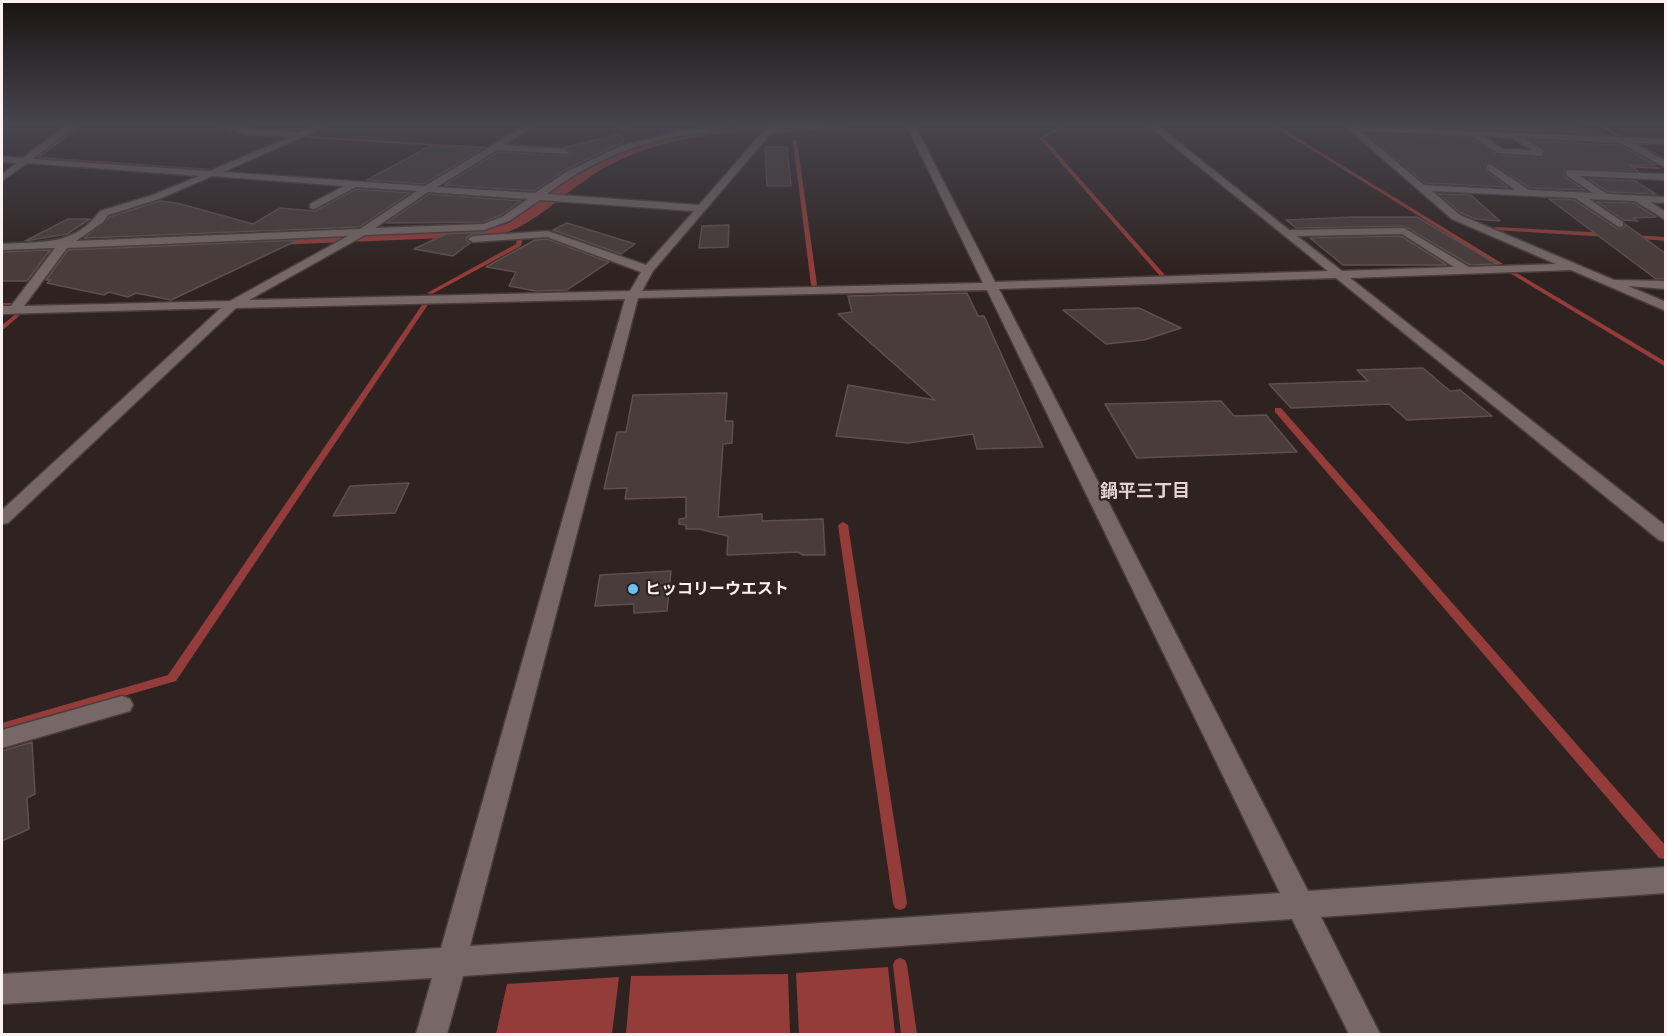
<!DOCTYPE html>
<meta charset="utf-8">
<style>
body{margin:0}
#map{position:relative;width:1667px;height:1036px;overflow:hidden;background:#2f2321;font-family:Barlow,sans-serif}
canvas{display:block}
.frame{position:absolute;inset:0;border:3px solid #faf1f0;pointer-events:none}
</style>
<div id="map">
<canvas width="1667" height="1036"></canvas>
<div class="frame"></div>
</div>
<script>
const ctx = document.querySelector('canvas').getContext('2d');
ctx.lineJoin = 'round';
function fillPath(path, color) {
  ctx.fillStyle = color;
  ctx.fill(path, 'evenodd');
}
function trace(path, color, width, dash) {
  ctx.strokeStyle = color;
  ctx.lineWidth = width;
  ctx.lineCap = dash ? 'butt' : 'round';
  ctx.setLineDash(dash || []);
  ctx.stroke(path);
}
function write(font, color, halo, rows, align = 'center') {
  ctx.font = font + ' Barlow,"Noto Sans JP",sans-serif';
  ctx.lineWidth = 4.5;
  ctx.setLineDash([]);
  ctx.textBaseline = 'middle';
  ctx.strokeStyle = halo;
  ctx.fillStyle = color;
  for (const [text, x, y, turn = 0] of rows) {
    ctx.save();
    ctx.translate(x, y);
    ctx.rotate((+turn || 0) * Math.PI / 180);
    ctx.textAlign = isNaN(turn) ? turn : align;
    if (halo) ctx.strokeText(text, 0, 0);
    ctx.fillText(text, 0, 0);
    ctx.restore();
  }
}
fillPath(new Path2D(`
 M741,126H821C746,131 671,131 604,168C567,189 537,225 496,236L2,256V249L489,229L509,223L559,185L614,154L680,135Z
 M888,967L895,1034H799L796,973Z
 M788,974L790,1034H626L631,976Z
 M619,977L612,1034H496L507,984Z`), '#943c39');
fillPath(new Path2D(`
 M77,126H82L40,157L212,169L214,170L212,171L34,159V157Z
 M1061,126H1067L1044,138L1164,274V276H1160L1039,138Z
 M1273,126H1278L1503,264L1498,265Z
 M1599,126H1605L1624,138L1621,139Z
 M307,136L486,147L488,148L486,149L306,138Z
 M795,140L797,141L817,285L814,287L811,285L793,141Z
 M1634,142L1666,158V161L1633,144Z
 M496,149L500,150L480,164H476V162Z
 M1620,165L1659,167L1661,168L1659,169L1618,167Z
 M1496,227L1609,233L1612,235L1609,237L1494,230V228Z
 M1632,235L1666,237V241L1630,238L1629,237Z
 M520,236L523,238L521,246L432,294L427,293L516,244L517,238Z
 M1510,269L1666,362V367L1508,272L1507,271Z
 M424,302L429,303L176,681L2,731V723L168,675Z
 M2,303H11L14,305L11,307H2Z
 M17,313L20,315L19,316L4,329L2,330V325Z
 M1275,408H1281L1666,846V859L1659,858L1275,412Z
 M843,522L848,525L907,903L905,908L900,910L895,908L893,903L838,525Z
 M900,958L905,960L907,965L917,1034H901L893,965L895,960Z`), '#943c39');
const building = new Path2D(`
 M1410,126L1562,127L1593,129L1604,134Z
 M621,134L624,142L565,170L534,191L444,185L498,152L568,156L570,153L565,147Z
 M1366,134L1471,138L1498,155L1541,158L1546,151L1533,141L1620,145L1656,165H1629L1638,171L1564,170L1565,177L1585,190L1530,188L1489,162L1485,164L1486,171L1508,187L1425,183Z
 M430,146L481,150L424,184L367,180Z
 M765,147H787L791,186H767Z
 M1588,179L1635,181L1656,194L1608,192Z
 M356,189L410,193L359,227L84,238L109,217L160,201L177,203L253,224L280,208L315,211Z
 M429,194L521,201L501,215L483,222L386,223Z
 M1438,194L1471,195L1500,221L1476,219L1461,213Z
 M1549,199L1574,200L1618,229L1625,227V224L1665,253V279H1656Z
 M1597,202L1634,203L1656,217L1633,218L1638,221L1624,220Z
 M1354,217H1417L1497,264L1470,265L1404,226L1296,228L1286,220Z
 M68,219H90L67,234L25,241Z
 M567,223L635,244L621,254L553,230Z
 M729,225L728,247L699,248L702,226Z
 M485,232L484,233L473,234L467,237L466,240L470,243L453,256L414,249L446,234Z
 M1401,236L1447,265H1343L1310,238Z
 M547,239L609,262L567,290L536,291L509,286L516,272L486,267L535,240Z
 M298,240L171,300L136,293L128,297L109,292L104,295L47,283L51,280H46L68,250Z
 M50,250L27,281H2V252Z
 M967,293L978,316H984L1043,447L977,449L973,434L908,443L836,436L848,385L935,400L838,314L852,312L848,296Z
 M1139,308L1181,328L1144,340L1106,344L1063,310Z
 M1423,368L1450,391L1460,390L1492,416L1407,420L1389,404L1291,408L1269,384L1368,381L1357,370Z
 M727,393L725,421H733L732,443L723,444L718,517L762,514V521L823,519L825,555H803L798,552L727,555L728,536L699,529H686V525L679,524V519L686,518V497L625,499L627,488L604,489L617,432H626L633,395Z
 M1221,401L1234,416L1266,415L1297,452L1137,458L1105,404Z
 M409,483L395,513L333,516L350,486Z
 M671,571L667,611L634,613V604L595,606L600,575Z
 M32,742L35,794L27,798L29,829L2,841V751Z`);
fillPath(building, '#493c3a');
trace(building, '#5f504f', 1.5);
const minor = new Path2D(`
 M65,126H75L33,159L210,171L290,137L245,134L220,126L299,133L315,126H327L223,172L425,186L524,126H534L504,145L565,149L568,154L497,150L437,187L535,193L566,172L621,146L683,130L727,126C711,134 686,134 668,138C624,148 582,167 547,194L699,205L768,126H847L771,133L653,271L642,291L983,283L907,126H915L995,282L1328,271L1149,126H1158L1289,230L1404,228L1469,267L1556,264L1452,219L1345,126L1666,139V144L1633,143L1666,161V168L1621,143L1525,138L1544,151L1541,156L1498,153L1472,136L1360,131L1424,185L1515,190L1487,169V165L1490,164L1529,190L1593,193L1566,175V171L1569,170L1666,174V180L1580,176L1607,194L1666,197V203L1650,202L1666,212V220L1635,201L1589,199L1623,222V226L1619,227L1575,198L1432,191L1460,215L1614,280L1666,281V289L1628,286L1666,302V311L1571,270L1350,278L1666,526V542L1659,540L1336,278L999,289L1308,891L1666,867V893L1321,917L1380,1034H1349L1292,919L463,976L447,1034H416L432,978L2,1004V974L441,948L625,299L236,308L8,523L2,524V510L221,308L2,314V306H11L55,248L2,250V244C40,241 74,247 100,211L153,195L199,176L27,163L2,181V174L17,163L2,162V156L23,158ZM1484,136L1513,138L1531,150L1503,149ZM212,176L344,186L310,204V208L314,209L356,187L417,191L360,229L76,241L103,222L108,215L159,199ZM428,192L528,199L502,217L483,224L375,228ZM540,200L694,211L646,265L548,231L473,236L468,239L473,242L547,237L641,272L630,291L249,300L365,235L484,230L509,221ZM1402,234L1454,267L1342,271L1297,236ZM348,236L230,301L24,306L67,248ZM987,290L1280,893L470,946L638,298Z
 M615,126H626V127L622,129Z
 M122,696L130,699L133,705L130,711L2,748V730Z`);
trace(minor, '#493e3d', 3);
fillPath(minor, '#776867');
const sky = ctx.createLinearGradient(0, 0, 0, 271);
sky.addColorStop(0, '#1a1312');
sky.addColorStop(0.46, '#47454e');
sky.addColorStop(1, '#47454e00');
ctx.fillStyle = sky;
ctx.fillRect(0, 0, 1667, 271);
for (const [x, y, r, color] of [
 [633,589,6,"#6dc2f3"]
]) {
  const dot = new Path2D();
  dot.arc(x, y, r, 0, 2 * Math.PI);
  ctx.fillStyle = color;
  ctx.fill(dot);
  trace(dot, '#2f2321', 2);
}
write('bold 16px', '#faf1f0', '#2f2321', [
 ["ヒッコリーウエスト",645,589]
], 'left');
write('bold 18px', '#e4d3d1', '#2f2321', [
 ["鍋平三丁目",1145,491]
]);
</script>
